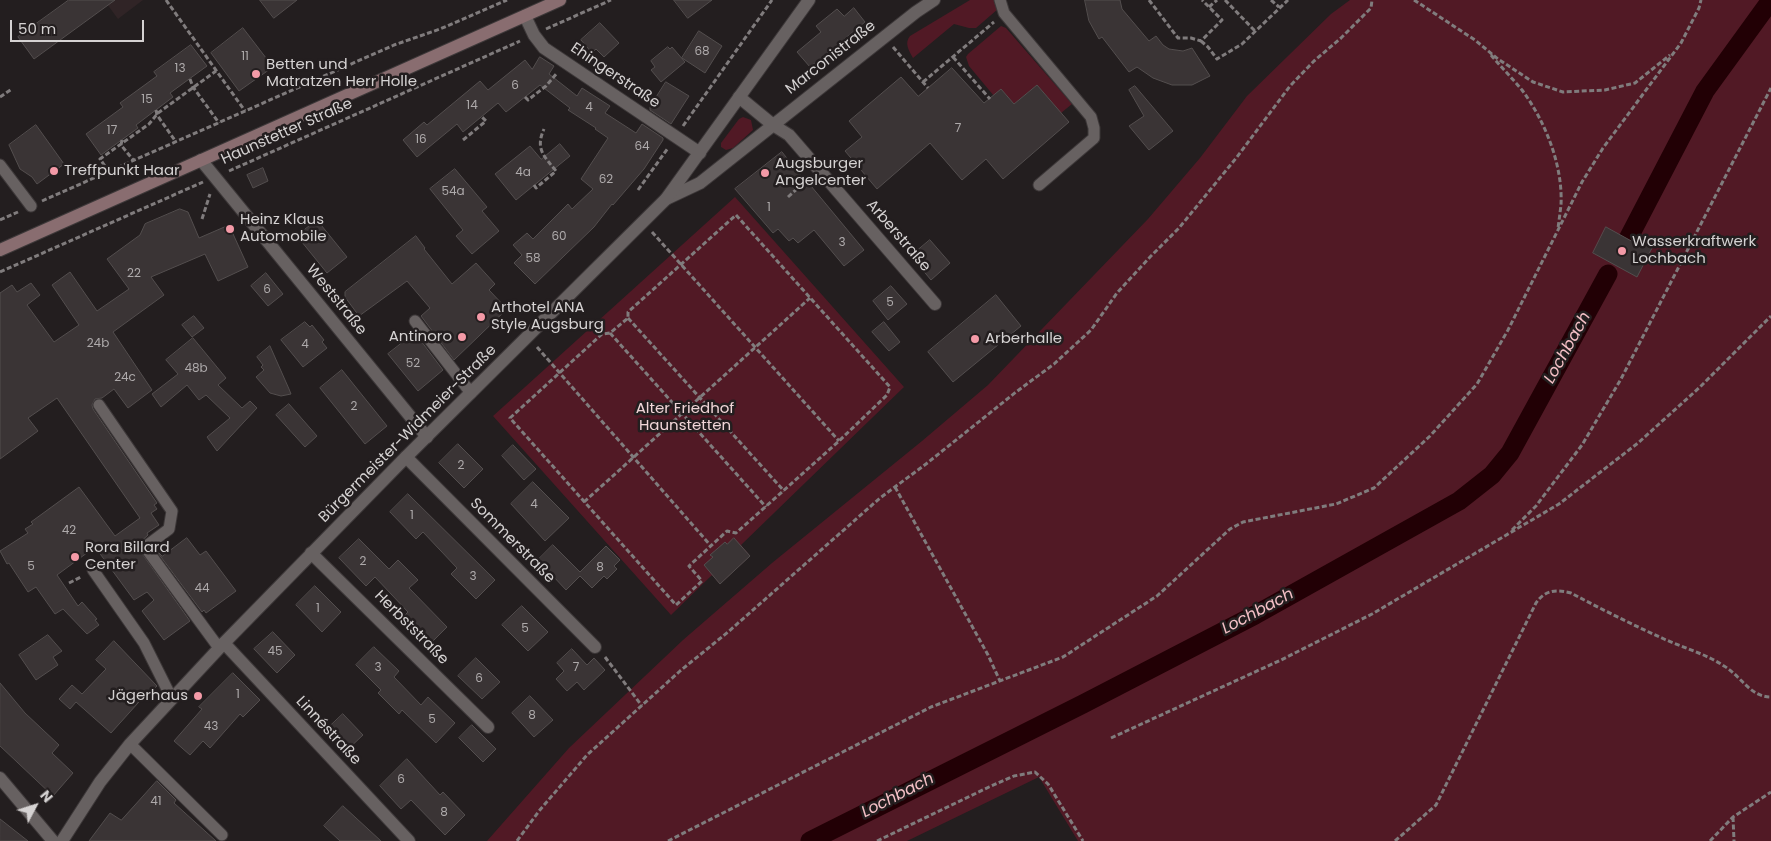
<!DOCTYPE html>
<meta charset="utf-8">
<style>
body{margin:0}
#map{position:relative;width:1771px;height:841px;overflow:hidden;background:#231e1f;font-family:Poppins,sans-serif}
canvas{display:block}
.north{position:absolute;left:10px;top:781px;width:50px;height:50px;-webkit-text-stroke:4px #231e1f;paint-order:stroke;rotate:50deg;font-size:14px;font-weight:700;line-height:20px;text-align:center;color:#d5d2d2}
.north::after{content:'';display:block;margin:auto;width:18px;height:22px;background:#d5d2d2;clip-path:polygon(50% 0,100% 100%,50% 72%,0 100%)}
.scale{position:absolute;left:10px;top:20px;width:134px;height:22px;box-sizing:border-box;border:2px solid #d5d2d2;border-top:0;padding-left:6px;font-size:15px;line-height:18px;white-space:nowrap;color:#d5d2d2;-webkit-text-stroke:4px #231e1f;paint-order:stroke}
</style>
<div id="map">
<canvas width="1771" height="841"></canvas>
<div class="north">N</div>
<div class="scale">50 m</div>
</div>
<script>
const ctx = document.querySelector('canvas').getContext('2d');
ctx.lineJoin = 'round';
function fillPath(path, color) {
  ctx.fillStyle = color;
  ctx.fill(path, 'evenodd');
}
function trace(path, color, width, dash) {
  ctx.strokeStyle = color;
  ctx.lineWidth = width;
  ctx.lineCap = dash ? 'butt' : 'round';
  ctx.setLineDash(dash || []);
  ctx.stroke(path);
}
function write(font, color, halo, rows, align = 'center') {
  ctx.font = font + ' Poppins,sans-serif';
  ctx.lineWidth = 5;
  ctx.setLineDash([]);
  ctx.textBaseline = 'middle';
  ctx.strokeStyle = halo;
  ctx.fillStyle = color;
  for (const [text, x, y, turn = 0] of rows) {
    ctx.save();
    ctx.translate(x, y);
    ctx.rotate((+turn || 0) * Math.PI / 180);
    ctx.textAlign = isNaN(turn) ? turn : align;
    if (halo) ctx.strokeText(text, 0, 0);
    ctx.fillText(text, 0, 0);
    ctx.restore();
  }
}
fillPath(new Path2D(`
 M104,0H143L118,19Z`), '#302426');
fillPath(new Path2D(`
 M970,0H997L998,9L976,28H969L954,24L913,58C909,51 904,43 910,36Z
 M1350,0H1771V841H1078L1039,777L907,841H487L569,748L683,640L772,563L922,441L988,385L1148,219L1200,158L1247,96L1331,14Z
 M1001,26L1006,28L1072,104L1061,113L1037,85L1014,104L1001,89L994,96L969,66L966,57L968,54Z
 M743,117L751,120L753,130L733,148L726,150L721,147V143L739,119Z
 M735,197L904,387L741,545L750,556L720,584L712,575L671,615L493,416Z`), '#511925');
trace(new Path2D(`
 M1628,239L1705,91L1771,0
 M810,841L1083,704L1255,615L1459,501L1492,475L1510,453L1608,274`), '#220005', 19);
const building = new Path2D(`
 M69,0H115L34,59L18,37Z
 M260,0H297L274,18Z
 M674,0H712L688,18Z
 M1085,0H1120L1122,9L1149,41L1156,36L1163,45L1169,49L1183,51L1192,48L1210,76L1192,85H1172L1153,78L1137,67L1129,72L1102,37L1099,39L1089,21Z
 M854,8L865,22L810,67L797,52L821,32L816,26L837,9L844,16Z
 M600,23L619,43L604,57L596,49L592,53L581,40Z
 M243,28L273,67L239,91L211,53Z
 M699,31L722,46L705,73L682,58Z
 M191,45L207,66L170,93L173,97L136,125L138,128L101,155L86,134L123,107L120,103L157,76L154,72Z
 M668,47L670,49L672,47L685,62L661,82L651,70L655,67L651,61Z
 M540,57L554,66L549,74L577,96L582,88L610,106L605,113L636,133L642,124L663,138V140L644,169L613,205L612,204L594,227L535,284L514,263L522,255L513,245L527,233L533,239L568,204L572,209L593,189L581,179L608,138L595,129L596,128L568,110L570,108L540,85L506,112L498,103L463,132L457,124L417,157L403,140L424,122L427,125L480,81L488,90L525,60L532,69Z
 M952,68L984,103L1001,89L1014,104L1037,85L1069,122L1003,179L986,159L962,180L930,143L877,189L845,151L862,137L849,121L901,77L918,96Z
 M666,82L689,96L671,124L650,110V107Z
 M1135,86L1173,131L1149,150L1129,126L1144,116L1129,90Z
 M36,125L64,164L37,184L32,177L20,169L9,145Z
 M560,144L570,156L516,200L495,174L530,146L541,159Z
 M782,152L810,187L811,186L864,250L844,266L814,230L798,243L793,238L789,241L778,229L773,233L735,189Z
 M263,168L268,181L253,188L247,175Z
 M455,169L487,207L482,211L499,231L472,254L456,236L463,230L430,189Z
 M180,209L188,212L199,238L229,225L248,267L218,281L205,254L151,277L164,295L113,332L152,390L128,408L114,389L102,398L95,399L92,405L93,409L157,503L154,505L157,509L151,513L159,525L147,533L148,535L138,544V548L190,621L164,640L142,611L154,600L147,592L134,600L95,547L57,575L78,606L82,602L97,619L95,620L99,625L87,634L63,609L55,614L36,587L28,592L9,563L7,564L0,551L28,533L25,529L33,524L31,522L79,487L115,536L140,518L57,398L28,418L38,431L0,459V293L12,285L17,292L31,283L40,295L27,305L54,342L79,325L52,285L70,272L97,311L129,289L107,259L140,235L145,224Z
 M317,220L347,257L327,273L297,236Z
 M1606,227L1635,243L1637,240L1652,248L1637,277L1593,253Z
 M416,236L425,248L424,249L452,284L476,263L495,284L489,290L507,309L454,360L421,316L430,308L407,281L359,316L345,297V292Z
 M930,240L950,263L931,280L911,256Z
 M266,273L283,294L268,306L251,286Z
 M891,286L907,304L888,320L873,301Z
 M996,295L1021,326L953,382L928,352Z
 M194,316L204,328L192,337L182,325Z
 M305,322L310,327L312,325L324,340L322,342L327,348L303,367L281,340Z
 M884,322L900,342L889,351L872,332Z
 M415,333L443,370L418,391L388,354Z
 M193,338L226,378L218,385L242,408L250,401L257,408L217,451L207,437L230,418L206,395L199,400L187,385L161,407L152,394L178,374L166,360Z
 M270,346L289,389L291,394L281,396L270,393L256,377L264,370L261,367L263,365L257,357Z
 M342,370L387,426L365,444L320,388Z
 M289,404L317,436L305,447L276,415Z
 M458,444L483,469L464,488L439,463Z
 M513,445L536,469L524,480L502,456Z
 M533,482L569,518L545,541L511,504Z
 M408,494L495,580L476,599L451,574L457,568L423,532L416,539L390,512Z
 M187,538L200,555L206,551L236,591L206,613L204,610L202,612L155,549L162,556Z
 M734,538L750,556L720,584L704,565L713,557L710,555L725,542L727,544Z
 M359,539L389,569L398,560L418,580L409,588L447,627L429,645L402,618L408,612L375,577L366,586L339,558Z
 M553,545L580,572L606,546L620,560L614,566L617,569L607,579L604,576L592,588L580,576L566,590L538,560Z
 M315,586L341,612L322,632L296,605Z
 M522,606L548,632L528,651L502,625Z
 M273,632L295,655L277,673L254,649Z
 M48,635L62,651L53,657L58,665L36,680L19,655Z
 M114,641L157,686L148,695L147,693L111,733L76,702L70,709L59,699L72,685L82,694L106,669L96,660Z
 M374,647L399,671L394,677L421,705L428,697L455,723L436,743L402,710L399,714L378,693L381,690L356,665Z
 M572,649L587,665L594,658L605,670L584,690L577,682L567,691L556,679L564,671L557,663Z
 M476,658L500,682L482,699L458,676Z
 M233,673L260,700L243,717L240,714L210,748L203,741L190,755L174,741L202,709L199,707Z
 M0,683L25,713L59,745L52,753L73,773L53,796L0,746Z
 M530,696L553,720L534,737L512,713Z
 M343,714L363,735L346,751L326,730Z
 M472,725L496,749L483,762L459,738Z
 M407,759L440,795L443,792L465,815L445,835L411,800L401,809L380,786Z
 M157,781L176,800L174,803L216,841H89L110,813L121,820Z
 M343,806L381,841H340L324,826Z
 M0,819L28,841H0Z`);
fillPath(building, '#3a3435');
trace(building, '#534e4e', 1);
const service = new Path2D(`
 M1000,0L1004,13L1091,117L1094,128V138L1039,185
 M0,165L31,206
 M415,321L471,393
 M99,405L172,511L169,529L145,547L219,648
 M93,570L144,643L172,699
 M130,744L222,835`);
const minor = new Path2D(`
 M525,16L534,35L544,48L700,153
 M739,97L773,125L789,135L935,304
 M201,160L427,437
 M666,199L700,183L916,12L934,0
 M406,457L595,647
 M311,553L488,727
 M224,643L409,841
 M0,778L53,841`);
const tertiary = new Path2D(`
 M62,841L100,782L130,744L224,643L406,457L666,199L809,0`);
const secondary = new Path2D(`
 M0,250L560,0`);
trace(service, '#3d3839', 13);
trace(minor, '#3d3839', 14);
trace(tertiary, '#3d3839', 14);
trace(secondary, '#3d3839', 14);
trace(new Path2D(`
 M166,0L245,111
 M1149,0L1178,38H1191L1201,41L1222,20L1202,0
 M1225,0L1255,31
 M1271,0L1279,7
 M1414,0L1475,40L1498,59L1533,82L1563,92L1605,90L1635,83L1670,55
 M1209,7L1217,0
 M546,29L611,0
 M1201,41L1208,47L1217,59L1242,44L1288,0
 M893,47L928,88
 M1491,55C1501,67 1512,78 1522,90C1545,121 1563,165 1561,205C1560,213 1559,221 1558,228
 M953,57L990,99
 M190,79L193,87L219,123
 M923,82L994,22
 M0,97L12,89
 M525,97L528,100L546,86L557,73
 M156,110L157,115L176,142
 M683,126L772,0
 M122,140L121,145L134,161
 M463,140L486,121L482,117
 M229,171L520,41
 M109,172L100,159L149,124L158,113L216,71
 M534,185L536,188L556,171C544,156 535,149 544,129
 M638,190L668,148
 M788,197L808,179
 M42,201L394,45L440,29L507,0
 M736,215L890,387L887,395L839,441L736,533L727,531L689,566L702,581L676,605L510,418L602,334L610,333L628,318V312Z
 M202,219L210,194
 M0,220L18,212
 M652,232L839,441
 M0,272L203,182
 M628,318L784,491
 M610,333L766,507
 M537,347L711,546
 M895,487L988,655L1000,681
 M584,502L810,298
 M1512,530L1536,506L1582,445L1621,379L1771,88
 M69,583L81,577
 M605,657L642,706
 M1111,738L1281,660L1372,614L1559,504L1638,443L1700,387L1771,316
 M1733,817L1734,841
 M517,841L539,811L587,755L680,671L728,632L880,498L926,464L1016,392L1054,364L1091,330L1117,293L1150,257L1179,228L1237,157L1290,86L1314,61L1341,38L1371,8L1372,0
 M668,841L931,707L1063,657L1157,596L1230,529L1243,522L1336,504L1374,488L1430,436L1477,384L1508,330L1582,182L1603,148L1681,43L1699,8L1701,0
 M877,841L989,787L1014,776L1035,772L1048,784L1083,841
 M1395,841L1436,805L1536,603C1545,590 1556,589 1571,593C1601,609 1633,625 1664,639C1684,648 1706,654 1724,666C1741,676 1750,697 1771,697
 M1710,841L1733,817L1771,792`), '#807c7d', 3, [5, 2.5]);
trace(service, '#676161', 11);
trace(minor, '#676161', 12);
trace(tertiary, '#676161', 12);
trace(secondary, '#896d70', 12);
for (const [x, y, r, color] of [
 [256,74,5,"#f49aa7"],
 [54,171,5,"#f49aa7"],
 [765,173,5,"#f49aa7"],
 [230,229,5,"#f49aa7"],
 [1622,251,5,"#f49aa7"],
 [481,317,5,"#f49aa7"],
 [462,337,5,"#f49aa7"],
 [975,339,5,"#f49aa7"],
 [75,557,5,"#f49aa7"],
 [198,696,5,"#f49aa7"]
]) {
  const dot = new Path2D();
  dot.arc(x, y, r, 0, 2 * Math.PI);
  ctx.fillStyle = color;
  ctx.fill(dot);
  trace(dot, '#231e1f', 2);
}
write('12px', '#aeaaab', null, [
 ["68",702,52],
 ["11",245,57],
 ["13",180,69],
 ["6",515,86],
 ["15",147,100],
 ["14",472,106],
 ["4",589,108],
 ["7",958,129],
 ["17",112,131],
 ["16",421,140],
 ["64",642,147],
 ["4a",523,173],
 ["62",606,180],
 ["54a",453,192],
 ["1",769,208],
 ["60",559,237],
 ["3",842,243],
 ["58",533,259],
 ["22",134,274],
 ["6",267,290],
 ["5",890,303],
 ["24b",98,344],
 ["4",305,345],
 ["52",413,364],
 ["48b",196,369],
 ["24c",125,378],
 ["2",354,407],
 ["2",461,466],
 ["4",534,505],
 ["1",412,516],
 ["42",69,531],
 ["2",363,562],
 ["5",31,567],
 ["8",600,568],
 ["3",473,577],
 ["44",202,589],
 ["1",318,609],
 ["5",525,629],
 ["45",275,652],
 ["3",378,668],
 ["7",576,668],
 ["6",479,679],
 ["1",238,695],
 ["8",532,716],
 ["5",432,720],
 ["43",211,727],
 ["6",401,780],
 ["41",156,802],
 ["8",444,813]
]);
write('15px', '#d5d2d2', '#231e1f', [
 ["Marconistraße",831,58,-38],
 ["Ehingerstraße",615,76,34],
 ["Haunstetter Straße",287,132,-24],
 ["Arberstraße",898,236,49],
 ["Weststraße",336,300,51],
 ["Bürgermeister-Widmeier-Straße",408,434,-45],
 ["Sommerstraße",512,541,45],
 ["Herbststraße",411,628,45],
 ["Linnéstraße",328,731,47]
]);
write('15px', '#d5d2d2', '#231e1f', [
 ["Betten und",266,65],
 ["Matratzen Herr Holle",266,82],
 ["Augsburger",775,164],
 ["Angelcenter",775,181],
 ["Treffpunkt Haar",64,171],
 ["Heinz Klaus",240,220],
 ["Automobile",240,237],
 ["Wasserkraftwerk",1632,242],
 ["Lochbach",1632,259],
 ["Arthotel ANA",491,308],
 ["Style Augsburg",491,325],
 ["Antinoro",452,337,"right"],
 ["Arberhalle",985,339],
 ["Rora Billard",85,548],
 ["Center",85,565],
 ["Jägerhaus",188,696,"right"]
], 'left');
write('15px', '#f0d5d7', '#231e1f', [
 ["Alter Friedhof",685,409],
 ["Haunstetten",685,426]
]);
write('italic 16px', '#f5c0c6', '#231e1f', [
 ["Lochbach",1568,348,-61],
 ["Lochbach",1258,612,-28],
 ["Lochbach",898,796,-27]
]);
</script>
